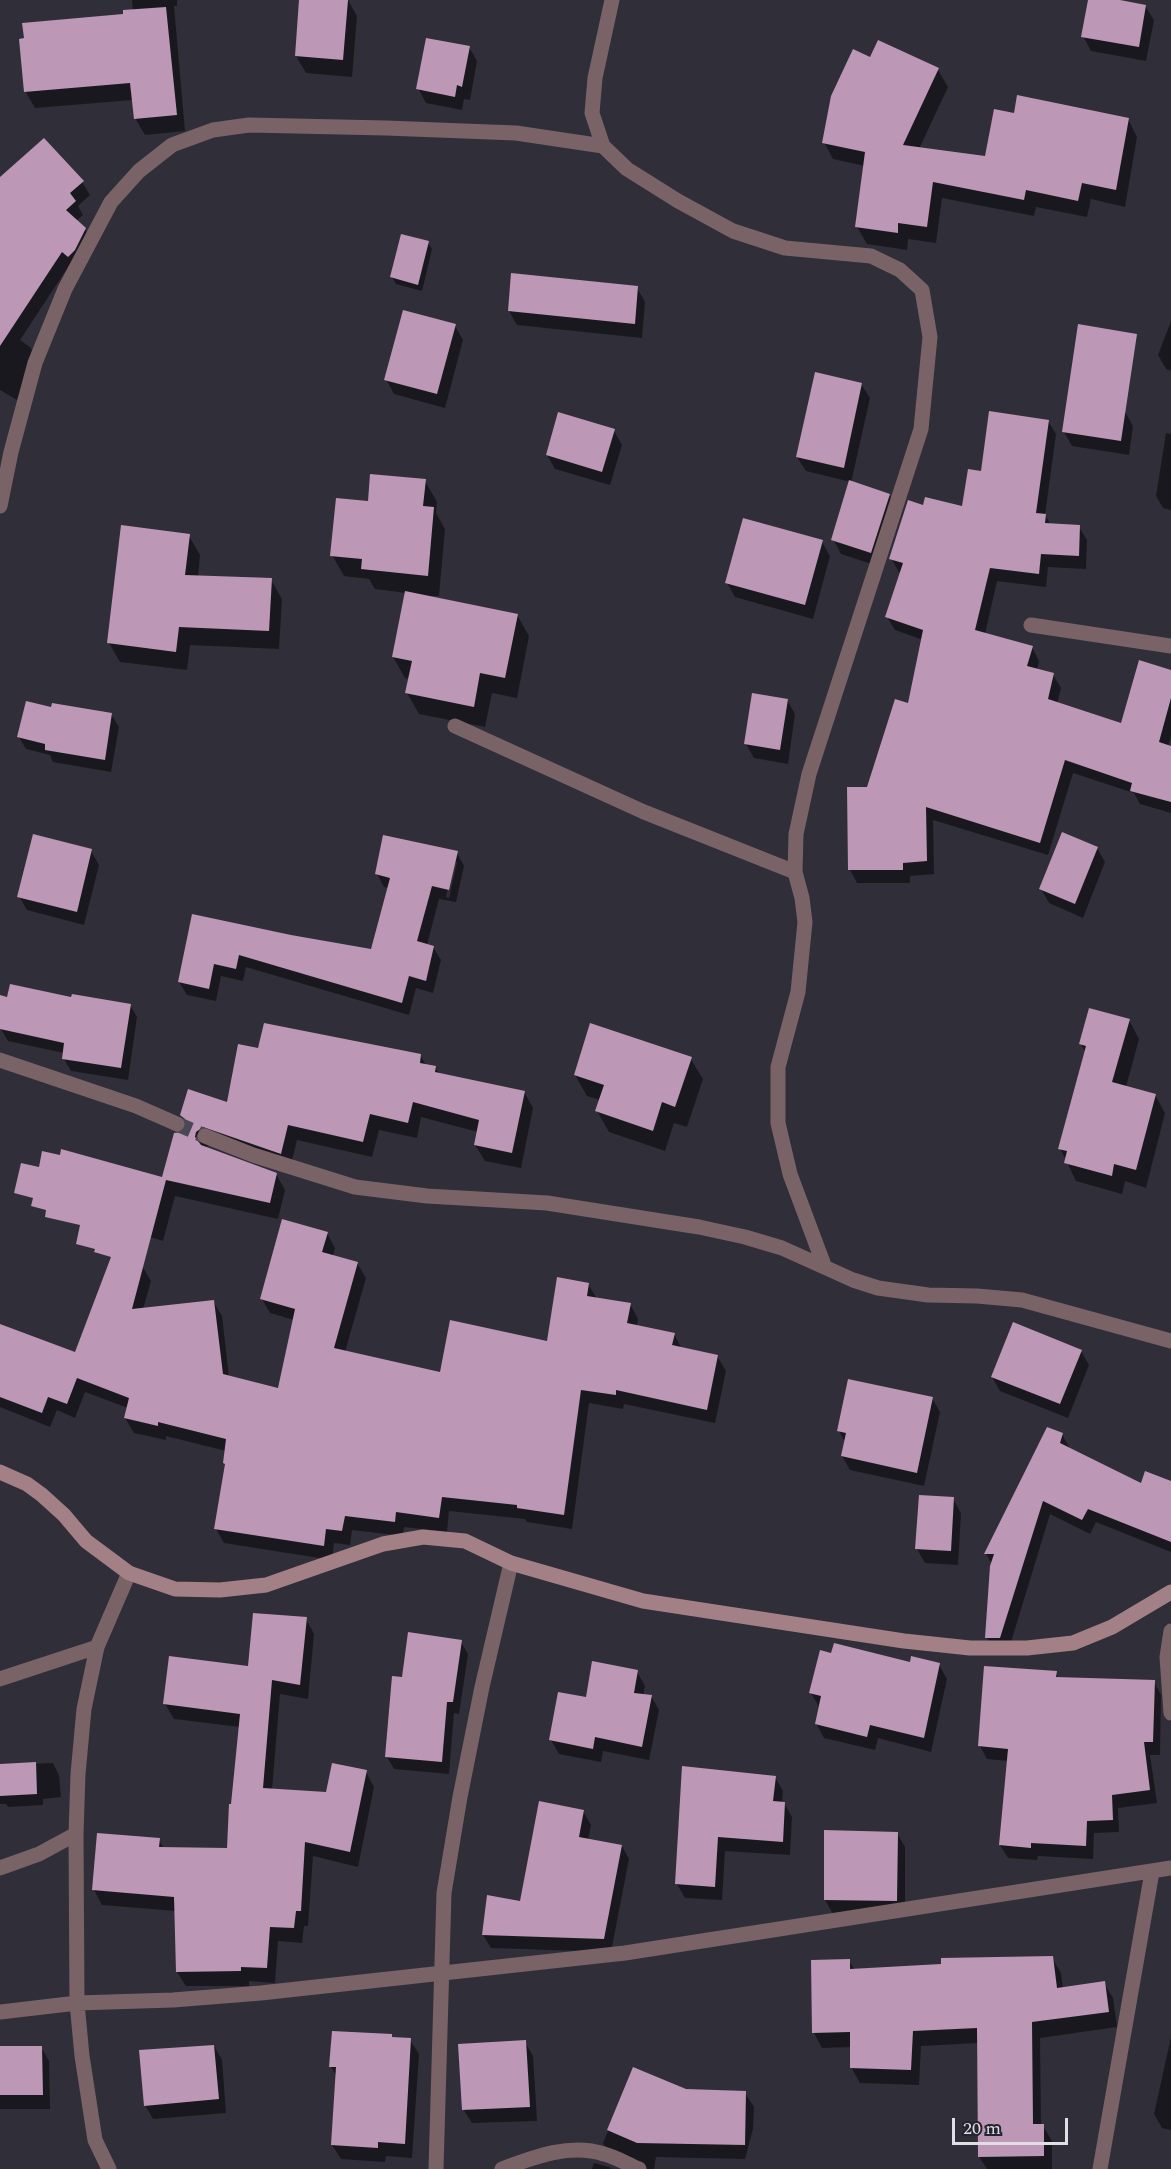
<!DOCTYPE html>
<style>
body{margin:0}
#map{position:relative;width:1171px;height:2169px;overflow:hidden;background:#302e39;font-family:Spectral,serif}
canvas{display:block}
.scale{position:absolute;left:952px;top:2118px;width:116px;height:27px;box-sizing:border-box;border:3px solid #e0dfe6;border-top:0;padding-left:8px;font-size:18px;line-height:21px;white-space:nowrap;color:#e0dfe6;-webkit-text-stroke:4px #26242e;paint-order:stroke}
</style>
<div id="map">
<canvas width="1171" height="2169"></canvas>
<div class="scale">20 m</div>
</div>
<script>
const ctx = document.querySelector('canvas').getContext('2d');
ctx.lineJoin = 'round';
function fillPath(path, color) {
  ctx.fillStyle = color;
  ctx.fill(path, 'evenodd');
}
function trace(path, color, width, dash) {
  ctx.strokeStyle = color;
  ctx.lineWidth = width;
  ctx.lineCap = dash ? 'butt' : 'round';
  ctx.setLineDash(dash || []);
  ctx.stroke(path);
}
fillPath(new Path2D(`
 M132,0H177V6H174L185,131L145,135L135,118L133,100L35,108L25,91L133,11Z
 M301,0H348L357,16L352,77L306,73L296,56Z
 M1089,0H1112L1145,6L1154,20L1146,61L1091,51L1083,36Z
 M469,47L477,61L470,100L464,99L462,110L426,103L418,88Z
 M871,59L938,70L948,87L919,149L986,158L1015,115L1128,119L1137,137L1125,207L1091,199L1087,217L1036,207L1034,216L942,198L936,243L908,239L907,250L867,244L857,227L865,166L833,159L824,142Z
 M82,182L90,195L78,206L83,215L76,221L85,229L93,243L70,264L20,340L30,347L38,360L17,400L0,390V194Z
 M428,243L432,249L422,291L396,284L392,277Z
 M637,288L645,302L642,338L517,325L509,311Z
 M1171,321V371L1166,369L1158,355Z
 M455,326L463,340L445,408L394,394L386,379Z
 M861,384L870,398L851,483L889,495L897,509L878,566L841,554L833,539L851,482L806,471L797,457Z
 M1125,412L1133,426L1129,455L1072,446L1064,432Z
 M1048,421L1056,434L1045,515L1051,525L1079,527L1087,540L1086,569L1048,567L1046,587L997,581L985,634L1032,647L1039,661L1037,671L1053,675L1061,688L1057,704L1122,725L1171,671V737L1168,746L1171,747V813L1140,804L1134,793L1073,773L1048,855L933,820L934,874L910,876V883H857L850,870L868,788L909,705L923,640L895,630L887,617L902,573L899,572L891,558L924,507L964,508L982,473Z
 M614,431L622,445L610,485L555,469L547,455Z
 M1166,433L1171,434V510L1163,508L1156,496Z
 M425,481L437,502L436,513L445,529L439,596H432L431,598L517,615L529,636L517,698L492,693L485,727L419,714L407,693L410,679L405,678L393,657L406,593L375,589L369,579L344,576L332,555L369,503Z
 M189,536L200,555L198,577L271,580L282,599L279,649L190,645L187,670L120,662L109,643Z
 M822,542L830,556L813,619L735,597L727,583Z
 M787,700L795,714L788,764L754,758L746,744Z
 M53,709L111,714L119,727L111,772L53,762L50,755L26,749L19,737Z
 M1097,848L1105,862L1083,918L1049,903L1041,889Z
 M91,851L99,865L84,925L27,910L19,896Z
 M457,853L464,866L456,902L439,899L427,945L433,947L441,960L433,993L416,988L409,1015L246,967L243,981L221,976L216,1001L187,995L179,982L193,916L291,937L372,951L389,888L384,887L377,874ZM454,862H457L449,898L446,897Z
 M130,1005L137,1017L128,1080L71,1071L64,1059V1053L8,1041L1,1029Z
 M1129,1020L1139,1039L1126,1087L1155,1095L1165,1113L1146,1188L1125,1181L1122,1194L1076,1181L1060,1148L1085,1052L1081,1044Z
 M259,1050L420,1055L426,1065L435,1067L440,1075L524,1092L533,1108L521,1168L485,1161L475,1145L478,1132L421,1117L417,1138L379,1130L372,1157L297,1140L290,1169L213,1142L205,1148L276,1174L285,1190L278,1219L175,1196L163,1241L45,1206L163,1179L183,1134L188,1128L182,1115L228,1104Z
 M690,1058L703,1079L687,1127L674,1123L665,1151L609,1132L597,1111L600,1100L587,1096L575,1075Z
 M327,1233L335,1248L333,1256L357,1263L366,1278L345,1352L441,1374L548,1343L588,1284L597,1299L630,1304L638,1319L637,1326L674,1334L682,1349L717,1356L726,1371L715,1423L624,1404L623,1409L589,1403L572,1529L527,1522L525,1519L449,1511L447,1532L404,1527L403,1536L352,1530L350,1545L334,1543L332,1560L224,1543L216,1529L226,1466V1451L166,1436V1440L134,1433L125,1418L128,1408L85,1392L75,1418L57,1410L50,1427L0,1407V1326L76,1354L142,1266L151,1281L143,1309L213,1301L222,1316L229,1377L279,1390L294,1320L270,1313L262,1299Z
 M1081,1351L1089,1365L1068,1418L1000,1391L992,1377Z
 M932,1398L940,1412L924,1486L850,1470L842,1456L845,1442L839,1431Z
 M1062,1434L1070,1449L1142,1485L1171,1483V1552L1096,1522L1090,1534L1050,1514L1008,1652H995L987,1638L992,1564L986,1554Z
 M953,1499L961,1513L958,1565L925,1563L917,1549Z
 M306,1619L314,1634L308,1699L280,1694L272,1790L327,1793L366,1772L374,1787L358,1867L313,1856L308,1926H304L302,1943L278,1941L275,1983L249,1981V1986H186L177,1972L176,1911L102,1905L94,1890L159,1840L164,1849L228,1850L240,1727L174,1719L165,1704L250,1668Z
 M461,1642L468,1654L459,1714L454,1713L449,1774L394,1769L387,1757L403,1679Z
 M911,1664L939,1665L947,1679L931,1752L878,1738L875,1750L824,1738L816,1723L819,1707L811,1693Z
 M637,1672L645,1686L643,1696H651L659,1710L649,1760L603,1751L601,1762L559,1754L551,1740L587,1699Z
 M1056,1673L1059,1679L1154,1682L1161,1695L1160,1755H1150L1157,1803L1118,1808L1119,1832L1094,1833L1093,1859L1038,1856L1037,1860L1008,1858L1000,1845L1009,1761L987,1759L980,1746Z
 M53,1763L59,1775L61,1797L43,1799V1805L8,1807L6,1804H0V1765Z
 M683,1768L775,1777L783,1791L782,1803H784L792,1817L790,1855L725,1851L722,1900L685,1898L677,1884Z
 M583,1811L591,1825L588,1840L622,1846L629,1859L611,1952L491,1948L483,1935L521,1903Z
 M897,1833L905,1847V1914H833L825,1900Z
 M1052,1958L1061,1973L1063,1988L1104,1983L1113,1998L1117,2027L1040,2038L1041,2126H1043L1052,2141V2169H987L979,2157L978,2043L921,2046L919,2085L860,2083L851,2067L852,2047L822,2048L814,2033L849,1961L855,1970Z
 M391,2036L393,2039L410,2040L419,2054L412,2158L386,2156L385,2162L341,2159L332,2145L337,2077L331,2067Z
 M1171,2037V2130L1162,2128L1154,2114Z
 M525,2042L533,2056L537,2121L472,2123L463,2109Z
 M214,2046L222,2060L226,2113L153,2119L145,2105Z
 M41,2047L49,2061L50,2109H0V2048Z
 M634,2069L685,2091L745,2093L754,2107L753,2129L745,2159L656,2157L654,2169H641L611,2157L603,2143Z
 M594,2163L609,2167L612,2169H592Z`), '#0007');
fillPath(new Path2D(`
 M299,0H348L343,60L295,56Z
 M1088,0H1120L1146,5L1139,47L1081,37Z
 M166,7L177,115L134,119L130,83L24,92L19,39L24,38L22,23L123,14V10Z
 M426,38L470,46L462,87L457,85L455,97L416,89Z
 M878,40L939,68L903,145L985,156L994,109L1014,113L1017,95L1129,118L1116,190L1082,183L1078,201L1026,190L1024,200L933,182L927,227L898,223V233L855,227L865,152L822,143L831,96L853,49L870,57Z
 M44,138L84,181L70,193L76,201L66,210L86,228L75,250L68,257L62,252L0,346V177Z
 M401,234L429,241L418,285L390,277Z
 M511,273L638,286L635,324L508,311Z
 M403,310L456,324L437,394L384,380Z
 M1078,324L1137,334L1121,441L1062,432Z
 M815,372L862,383L844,468L796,457Z
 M989,411L1049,420L1036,513L1046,514L1045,523L1080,525L1079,556L1041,554L1039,574L990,568L975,630L1033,646L1027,666L1054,673L1048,699L1121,723L1139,660L1171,670V698L1159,742L1171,746V802L1130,791L1132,783L1065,760L1040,843L926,807L927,861L903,863V870H848L847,787H867L895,699L908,703L923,630L885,617L903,563L889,559L908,500L923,505L925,497L962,506L968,469L981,471Z
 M558,412L615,429L602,472L546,455Z
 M370,474L426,479L423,506L434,507L428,576L361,569L362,559L330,556L336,498L368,501Z
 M849,480L890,494L871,553L831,540Z
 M743,518L823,540L805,605L725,583Z
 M121,525L190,534L185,575L272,578L269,631L179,627L176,652L107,643Z
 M405,591L518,614L505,678L480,673L474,707L405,693L412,661L392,657Z
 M752,693L788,699L780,750L744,744Z
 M26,701L51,707L52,703L112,713L105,760L45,750V744L17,737Z
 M1062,832L1098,847L1075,904L1039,889Z
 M33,834L92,849L77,912L17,897Z
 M383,835L458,851L449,890L432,886L417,941L434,946L426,981L409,976L402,1003L239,955L236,969L214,964L209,989L178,982L192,914L291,935L371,949L390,878L375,874Z
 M10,984L71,997L72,994L131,1004L121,1068L62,1059L64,1043L0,1029V995L7,997Z
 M1089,1008L1130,1019L1112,1082L1156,1094L1136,1170L1114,1164L1112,1176L1064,1163L1067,1151L1058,1149L1086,1046L1079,1044Z
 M264,1023L421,1054L420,1063L436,1066L435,1072L525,1091L512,1153L474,1145L479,1120L413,1102L408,1123L370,1114L363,1142L288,1125L281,1154L203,1127L196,1132L195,1137L201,1145L277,1173L270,1203L166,1180L132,1309L214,1300L223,1374L278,1388L295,1309L260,1299L282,1219L328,1232L322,1252L358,1262L334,1348L440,1372L450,1320L547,1341L557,1277L589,1283L587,1296L631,1303L627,1323L675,1333L672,1345L718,1355L707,1410L616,1390V1395L581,1390L564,1515L517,1508V1505L442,1497L439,1518L396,1512L395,1522L345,1516L342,1531L326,1529L324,1546L214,1529L225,1464L223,1463L226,1439L158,1422V1426L124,1418L129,1398L77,1378L67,1404L48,1397L42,1413L0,1397V1324L75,1352L111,1257L94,1252L95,1249L76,1244L80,1225L45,1217L46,1210L31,1206L33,1198L14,1193L21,1163L39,1167L42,1151L60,1155L61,1149L162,1177L174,1133L182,1132L186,1127L185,1119L180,1115L188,1089L227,1102L238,1044L258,1048Z
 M590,1023L692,1057L675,1107L662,1102L653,1131L595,1111L604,1085L574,1075Z
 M1013,1322L1082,1350L1060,1404L991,1377Z
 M848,1379L933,1397L917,1473L841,1456L846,1433L837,1431Z
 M1047,1427L1063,1433L1060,1443L1141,1483L1145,1471L1171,1481V1542L1088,1509L1082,1520L1043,1501L1000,1638H985L990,1566L994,1554H984Z
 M919,1495L954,1497L951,1551L915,1549Z
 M253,1613L307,1617L300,1685L272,1680L263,1788L326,1792L332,1763L367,1770L350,1852L305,1842L301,1911H296L294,1928L270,1927L267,1968L241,1967V1971L176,1972L174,1897L92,1890L97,1833L160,1838L159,1847L227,1848L229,1804H231L240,1714L163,1704L169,1656L248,1666Z
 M408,1632L462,1640L453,1702H447L442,1762L385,1757L392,1676L402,1677Z
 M834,1643L910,1662L911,1656L940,1663L924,1738L870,1725L867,1737L815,1724L821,1696L809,1693L820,1650L831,1653Z
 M592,1661L638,1670L634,1693L652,1695L642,1747L595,1737L593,1749L549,1740L558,1692L586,1697Z
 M984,1666L1057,1671L1056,1677L1155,1680L1153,1742H1144L1150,1790L1112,1795L1113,1820L1087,1821L1086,1846L1031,1843V1848L999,1845L1008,1749L978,1746Z
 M36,1762L37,1794L0,1796V1764Z
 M682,1766L776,1776L773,1801L785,1802L783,1842L718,1837L715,1887L675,1884Z
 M539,1801L584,1810L579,1837L622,1845L604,1939L482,1935L487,1895L520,1901Z
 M824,1830L898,1832L897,1901L824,1900Z
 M1053,1956L1057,1988L1105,1981L1109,2012L1032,2022L1033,2124H1044V2156L978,2157L977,2028L913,2031L911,2070L850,2068V2032L812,2033L811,1960L850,1959V1969L941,1964V1958Z
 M332,2031L392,2034V2037L411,2038L405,2144L378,2142V2148L331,2145L336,2067H329Z
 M526,2040L530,2107L462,2110L458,2044Z
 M214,2045L219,2099L144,2106L139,2050Z
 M0,2046H42L43,2095H0Z
 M633,2067L686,2089L746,2091L745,2145L637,2143L607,2130Z`), '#bd97b6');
trace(new Path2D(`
 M177,1124L205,1136`), '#4a4953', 15, [15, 8]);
trace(new Path2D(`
 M612,0L595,78L592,113L603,146L627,169L678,201L733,231L785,248L871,256L900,270L922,290L930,337L921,429L809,774L796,834L795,872L802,898L805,922L798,992L778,1067V1123L790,1174L824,1265
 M0,506L11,452L35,363L65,289L111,202L139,171L172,145L213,130L249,125L386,128L516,133L603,146
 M1031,625L1171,646
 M455,726L644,812L795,872
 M0,1060L136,1106L177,1124
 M205,1136L253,1155L355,1187L427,1196L547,1203L699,1227L745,1237L782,1248L853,1280L878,1288L928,1295L977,1296L1022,1300L1171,1341
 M1171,1631L1167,1657L1171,1713
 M0,1679L97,1647
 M0,1868L39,1854L76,1834
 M0,2012L77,2003L173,2000L261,1993L625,1953L1171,1868
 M109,2169L95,2140L82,2056L77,2003L76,1834L78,1774L84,1709L97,1647L129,1573
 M436,2169L444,1893L460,1797L482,1687L511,1563
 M502,2169C534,2157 570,2143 604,2154C616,2157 627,2164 639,2169
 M1100,2169L1152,1872`), '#796366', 15);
trace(new Path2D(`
 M0,1472L27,1484L42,1495L64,1515L86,1541L129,1573L175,1589L220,1590L266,1585L383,1544L423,1537L465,1541L511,1563L643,1601L904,1641L970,1648H1027L1073,1643L1112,1627L1171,1592`), '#a28085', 15);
</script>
